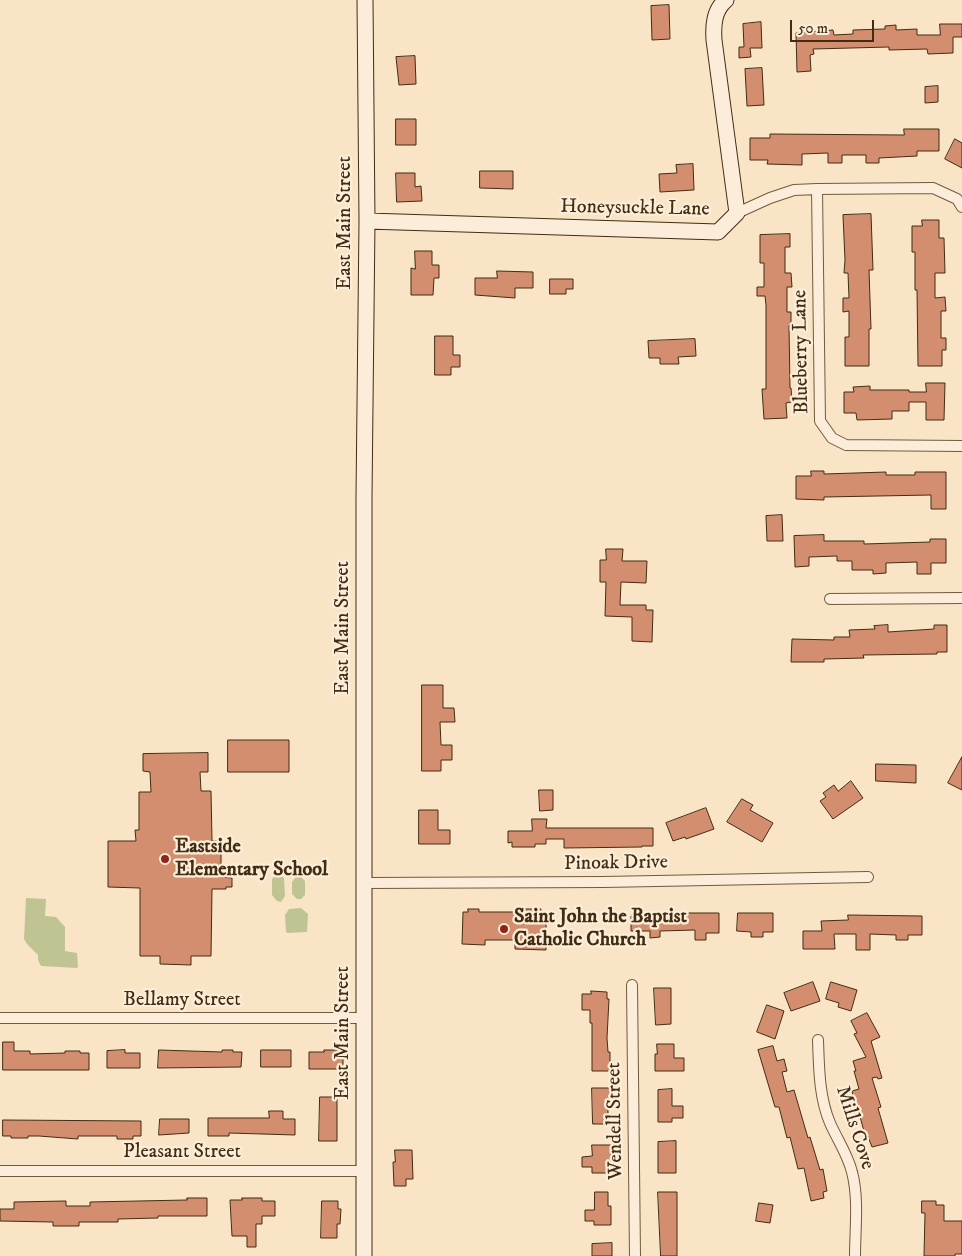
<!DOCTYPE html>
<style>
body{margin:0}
#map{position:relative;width:962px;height:1256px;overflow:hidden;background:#f9e4c5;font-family:"IM FELL DW Pica",serif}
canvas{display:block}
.scale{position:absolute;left:790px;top:20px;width:84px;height:22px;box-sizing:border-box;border:2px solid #422d12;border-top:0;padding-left:6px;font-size:15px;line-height:18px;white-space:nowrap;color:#422d12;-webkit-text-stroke:4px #fbedd9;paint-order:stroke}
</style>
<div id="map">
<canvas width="962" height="1256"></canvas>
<div class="scale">50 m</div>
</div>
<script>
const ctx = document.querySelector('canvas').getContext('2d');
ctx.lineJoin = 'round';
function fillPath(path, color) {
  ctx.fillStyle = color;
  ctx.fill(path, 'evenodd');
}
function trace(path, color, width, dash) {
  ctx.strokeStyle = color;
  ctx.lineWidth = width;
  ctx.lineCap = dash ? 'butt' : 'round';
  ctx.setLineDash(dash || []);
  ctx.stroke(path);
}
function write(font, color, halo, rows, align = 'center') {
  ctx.font = font + ' "IM FELL DW Pica",serif';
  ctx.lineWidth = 4.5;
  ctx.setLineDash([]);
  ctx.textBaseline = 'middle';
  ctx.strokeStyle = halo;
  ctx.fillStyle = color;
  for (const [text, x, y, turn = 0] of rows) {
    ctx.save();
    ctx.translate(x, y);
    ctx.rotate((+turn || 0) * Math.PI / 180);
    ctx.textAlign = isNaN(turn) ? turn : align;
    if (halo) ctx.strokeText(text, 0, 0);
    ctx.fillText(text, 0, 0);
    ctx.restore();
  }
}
fillPath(new Path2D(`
 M298,874L305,881V895L301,899H297L292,894V882Z
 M276,875H280L284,878L285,896L281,902L277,901L272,895V879Z
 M26,898L46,899L45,916L56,917L65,927V951L77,953L78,967L77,968L41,966L38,960V955L27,944L24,939Z
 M301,908L308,914L307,932L287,933L286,931L285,915L289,909Z`), '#c0c493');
const building = new Path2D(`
 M669,5L670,39L652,40L651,6Z
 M761,22L762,48H750L751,57L739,58V47H744L743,24Z
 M940,24H962V37H953V53L928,54L927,49L889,50V47L813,49L814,54L810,55L811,71L797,72L796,33L833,30L834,35L853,34V30L885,29V26L896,25V30L917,29V35H940Z
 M415,56L416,84L399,85L396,57Z
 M762,68L764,105L747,106L745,69Z
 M938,86V102L925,103V87Z
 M396,119H416V145H396Z
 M904,129H939V151H917V156L879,158V163H866V155H842V163H828V153L802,154V165L767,164L768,160H750V138H770V134L904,135Z
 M955,139L962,143V168L945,159Z
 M693,164L694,190L660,192L659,174L677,173L676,165Z
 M480,171H513V189L480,188Z
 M396,173H415V187L421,186L422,201L397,202Z
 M871,214L873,270H869L871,329H869V366H845V337H849V311L843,312V298H849L848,273H844L845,260L843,215Z
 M922,220H939V238H944L945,273H935V298L945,297L946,311H941V338H946V350H942V366H918L917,290H915V252H912V226H922Z
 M790,234V247H785V273H791L792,287H787V312H791V326H789L790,388H791L792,402L786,403L787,418L764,419L762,389H766V305L765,296H757V287H764V263H760V235Z
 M415,251H432V265H439V278H434L433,295H411V268L415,269Z
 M497,271L533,272V288H515V298L475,295V278H497Z
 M550,279H573V289H566V294H550Z
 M435,336H453V355H460V367H451V375H435Z
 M695,339L696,356L678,357L679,364H660V358H649L648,341Z
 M926,383H945L944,420H926V402H909V411H892V419L857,420L856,413H844V392H854L853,387L870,386V390H909V392H926Z
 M811,471H824V474L886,472V475H915V472H946V509H931V495L824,497V500L796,499V476H811Z
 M782,515L783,541H767L766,516Z
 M824,535V541H864V544L930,542V539H946V563H931V574H917V562L886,563V573L873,574V570H852V561H837V556L809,557V566L795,567L794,536Z
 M606,549H623L622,561H647L646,583L621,582L620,605H646V610H653L652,642L632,641V617L605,616L606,582H600V560H606Z
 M888,625V632L934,629V625H947V652H937V654L863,655L864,658L824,659V662H791L792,639L834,640V637H850L849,630L875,629L874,626Z
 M422,685H443V708H454L455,722H440L441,745H452V760H441V771H422Z
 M228,740H289V772H228Z
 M208,753V772H200L201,791H211L212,841H221V877L232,878V887H226V889H212L211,956H191V965L160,964V956H140V888L108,887V841H136L135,830H139V792H151L150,772L143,771V754Z
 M962,757V790L948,783Z
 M876,764L916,765V783L876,781Z
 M851,781L863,798L833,819L820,801L826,797L823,793L834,785L838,791Z
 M539,790H553V810L540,811Z
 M742,799L753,805L750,810L773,823L762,842L727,822Z
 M706,808L714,829L686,839L685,837L673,841L666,823Z
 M419,810H438V830H450V844H419Z
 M532,819H547L546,828H653V846H642V847L564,848V839H546V844H535V847H512V842L508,843V831H532Z
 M468,909H479V912H520V909H541V912H546V950L515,949V940H485V945L462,944L463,912H468Z
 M683,913H719V933H706V940H695V930L660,931V937L650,938V931H631V916L658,914V916L683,915Z
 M738,913H773V932H763V937H751V932L737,931Z
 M848,915L922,916V935H908V940H896V935L870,934V950H856V934H834L835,949H803V931H822L821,921L848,920Z
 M813,982L820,1001L791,1011L784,993Z
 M831,982L857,990L851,1011L838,1007L839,1003L826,999Z
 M654,988H671V1024L656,1025Z
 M591,991L607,992V999H609L607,1038L608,1052H610V1071H592V1023H590V1010H582V994H591Z
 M767,1005L784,1011L775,1039L757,1032Z
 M867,1013L880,1037L871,1041L882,1078L878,1079L877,1077L872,1078L881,1107L878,1108L888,1143L872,1147L867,1134L865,1135L859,1113L855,1114L852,1102L854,1101L852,1091L859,1089L854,1071H856L853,1061L866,1057L854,1034L857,1033L851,1021Z
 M3,1042H14V1051H30V1054L65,1053V1051H80V1053H89V1070H3Z
 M657,1044H674V1058H684V1071H655V1054H657Z
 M773,1046L777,1061L784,1059L787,1071L782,1072L787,1092L794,1090L808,1138L810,1137L820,1170L823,1169L827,1191L823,1192L824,1198L811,1201L804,1168L798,1169L790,1137L787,1138L779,1107H775L758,1050Z
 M125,1050V1053H140V1068H107V1051Z
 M159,1050L222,1052V1050H233V1052H242L241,1067L158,1068Z
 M261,1050H291V1067H261Z
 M324,1050H343V1069H309V1052H324Z
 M592,1088H610V1107H608V1124H593Z
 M672,1089V1106H683V1118H672V1122H658V1090Z
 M320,1097H337V1141H319Z
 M269,1111H283V1119H295V1135L229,1133V1136H208V1118H269Z
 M160,1119H189V1133L159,1135Z
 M3,1120L141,1121V1136H133V1139H117V1136H78V1139L39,1136H28V1138H11V1136H3Z
 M676,1141V1173H658V1142Z
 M592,1145H611V1162H608V1173H592V1167H582V1157L592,1156Z
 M395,1150H412L413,1179H406V1186H394L393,1162H395Z
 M595,1192H608V1206H611V1225H594V1221H585V1210H594Z
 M658,1192H677V1256H661Z
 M187,1198H207V1216H158V1218L118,1219V1222H79V1226H53V1222L0,1221V1209H14V1202L66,1201V1206H90V1202L187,1200Z
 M242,1198H262V1201H275V1216H262V1224H256V1247H247V1236H232L230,1200H242Z
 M322,1201H338V1209H341L340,1224H337V1238H321Z
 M922,1201H936V1205H944V1221H962V1254H955V1256H924L925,1213H922Z
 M759,1203L773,1205L770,1223L756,1221Z
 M612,1243V1256H592V1244Z`);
fillPath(building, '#d28e6e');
trace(building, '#422d12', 1);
const street = new Path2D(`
 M817,189L820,421L832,438L846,445L962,446
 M737,213L770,198L794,190L817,189L933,188L957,199L962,207
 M830,599L962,598
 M364,883L603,882L868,877
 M632,985L635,1256
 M0,1018H364
 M818,1040C819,1068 819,1097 830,1123C837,1139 848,1155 852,1172C859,1199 855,1229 855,1256
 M0,1171H364`);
const secondary = new Path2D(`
 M367,221L718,232L737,213L714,40C713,25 714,10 726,0
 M364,1256V497L367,221L365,0`);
trace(street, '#705b3f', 12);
trace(secondary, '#422d12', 17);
trace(street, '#fbedd9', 10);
trace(secondary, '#fbedd9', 15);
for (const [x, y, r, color] of [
 [165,859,5,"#8f2418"],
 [504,929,5,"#8f2418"]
]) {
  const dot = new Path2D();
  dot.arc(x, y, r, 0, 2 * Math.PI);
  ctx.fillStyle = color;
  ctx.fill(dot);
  trace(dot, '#fbedd9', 2);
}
write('20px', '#422d12', '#fbedd9', [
 ["Honeysuckle Lane",635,209,1],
 ["East Main Street",346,223,-90],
 ["Blueberry Lane",802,352,-91],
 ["East Main Street",344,628,-90],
 ["Pinoak Drive",616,864,-1],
 ["Bellamy Street",182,1001],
 ["East Main Street",344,1033,-90],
 ["Wendell Street",616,1121,-91],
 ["Mills Cove",854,1128,72],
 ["Pleasant Street",182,1153]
]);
write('bold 20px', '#422d12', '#fbedd9', [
 ["Eastside",175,848],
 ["Elementary School",175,871],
 ["Saint John the Baptist",514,918],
 ["Catholic Church",514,941]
], 'left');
</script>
